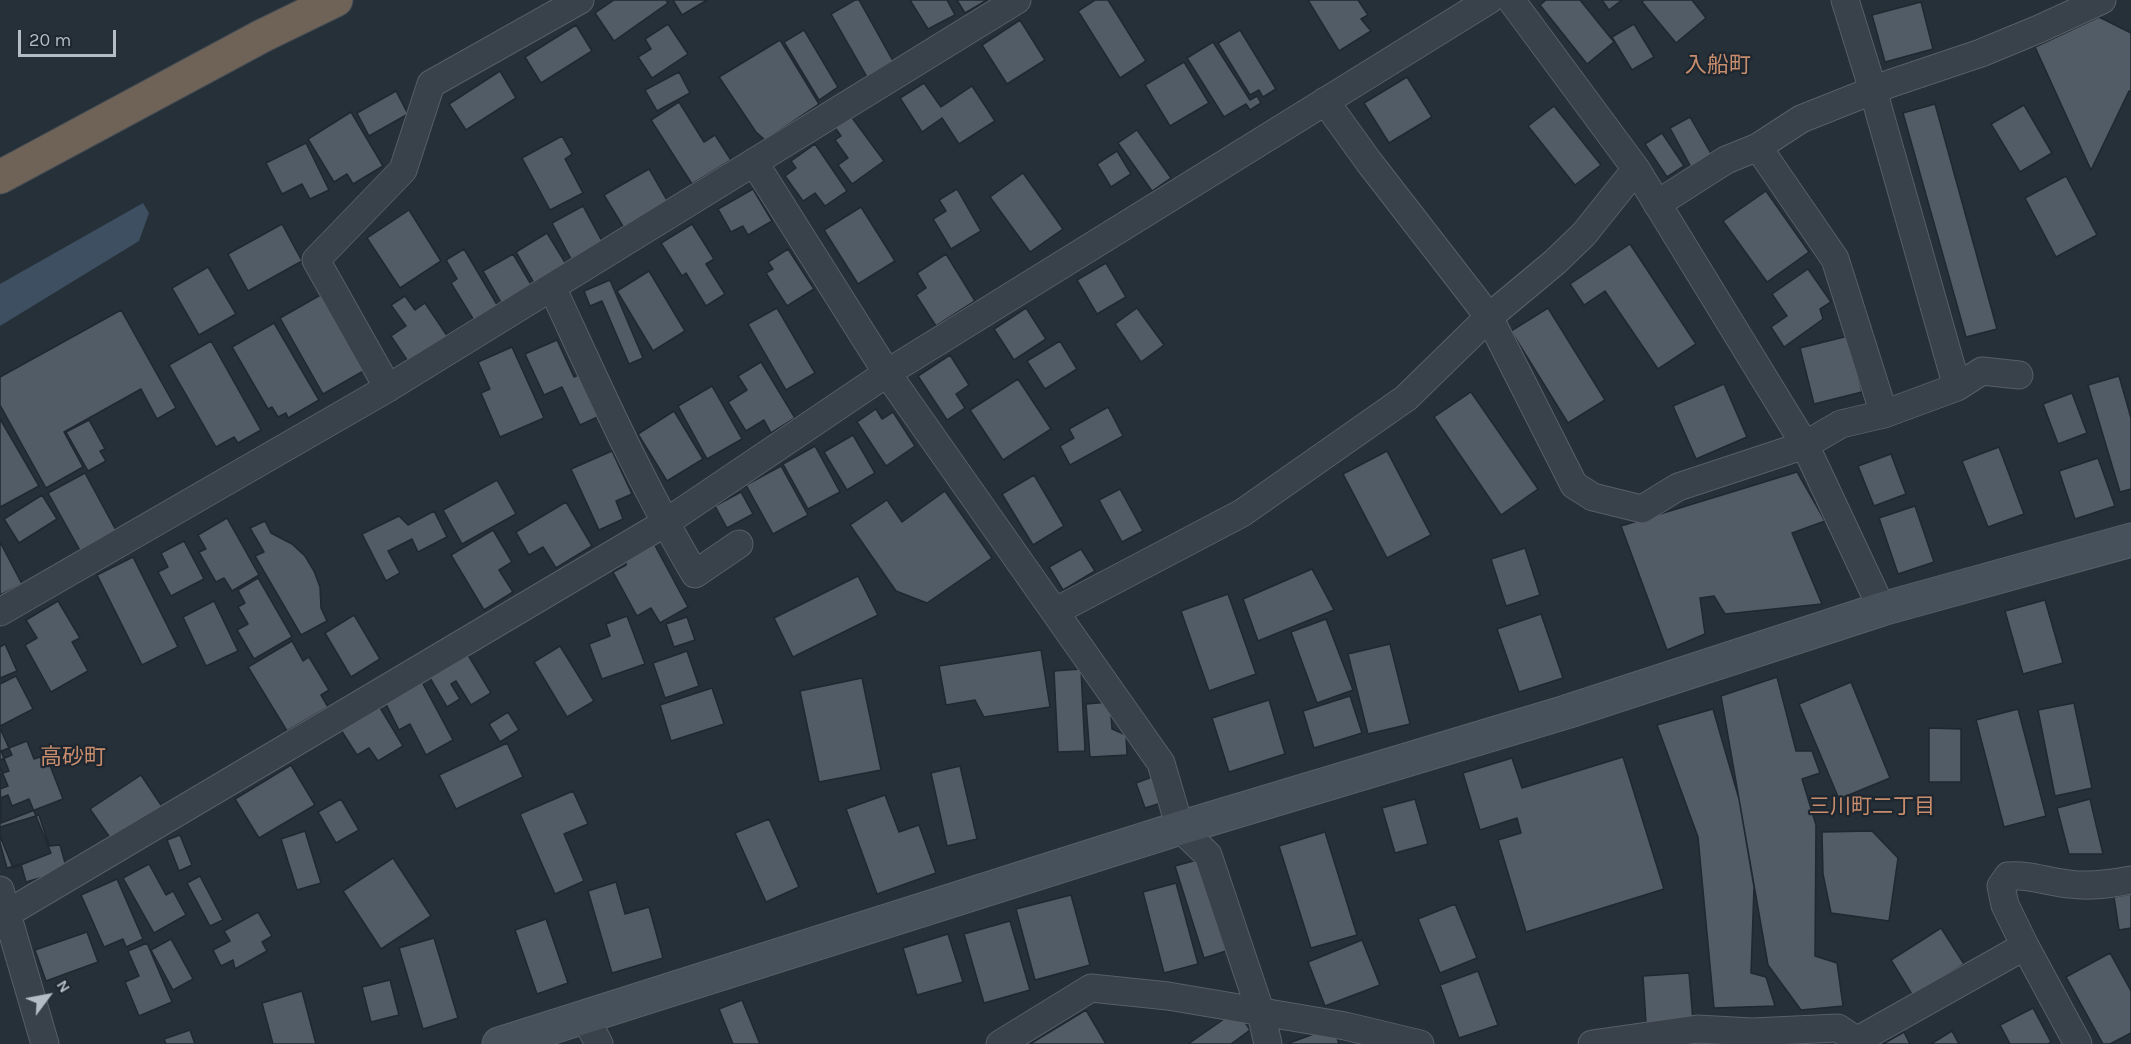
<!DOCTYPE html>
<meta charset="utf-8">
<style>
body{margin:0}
#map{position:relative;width:2131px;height:1044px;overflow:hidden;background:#253039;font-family:Karla,sans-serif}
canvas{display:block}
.north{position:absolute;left:18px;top:966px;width:60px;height:60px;-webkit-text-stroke:4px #1e262f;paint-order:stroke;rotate:58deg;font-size:16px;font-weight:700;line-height:24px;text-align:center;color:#b4bcc5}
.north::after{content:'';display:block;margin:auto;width:21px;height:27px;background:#b4bcc5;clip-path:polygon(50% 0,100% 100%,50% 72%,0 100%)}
.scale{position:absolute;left:18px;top:30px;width:98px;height:27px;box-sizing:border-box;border:3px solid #b4bcc5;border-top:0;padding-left:8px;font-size:18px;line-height:21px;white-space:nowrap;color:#b4bcc5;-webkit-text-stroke:4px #1e262f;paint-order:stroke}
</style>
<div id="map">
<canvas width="2131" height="1044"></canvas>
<div class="north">N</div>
<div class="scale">20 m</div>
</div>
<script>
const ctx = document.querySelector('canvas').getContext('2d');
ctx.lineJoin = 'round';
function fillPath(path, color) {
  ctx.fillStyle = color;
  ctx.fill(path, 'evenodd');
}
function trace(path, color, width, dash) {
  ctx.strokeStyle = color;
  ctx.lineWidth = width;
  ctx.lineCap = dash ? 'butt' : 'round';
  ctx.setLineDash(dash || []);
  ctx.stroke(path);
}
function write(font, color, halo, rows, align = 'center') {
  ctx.font = font + ' Karla,"Noto Sans JP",sans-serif';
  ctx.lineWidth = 4.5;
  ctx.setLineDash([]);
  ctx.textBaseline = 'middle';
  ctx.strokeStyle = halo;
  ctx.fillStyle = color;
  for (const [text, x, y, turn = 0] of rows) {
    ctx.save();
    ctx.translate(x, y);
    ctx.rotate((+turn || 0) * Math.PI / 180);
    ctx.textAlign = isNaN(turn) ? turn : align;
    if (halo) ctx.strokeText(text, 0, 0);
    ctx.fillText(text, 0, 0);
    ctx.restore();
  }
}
fillPath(new Path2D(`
 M143,203L149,213L139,241L0,326V284Z`), '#3d4f60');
const building = new Path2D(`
 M614,0H666L668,3L614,41L595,13Z
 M673,0H707L682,15Z
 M855,0H859L893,61L867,77L831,14Z
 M910,0H947L955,15L928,29Z
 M957,0H987L965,13Z
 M1095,0H1108L1146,61L1120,78L1078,11Z
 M1308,0H1358L1368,15L1361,19L1371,31L1339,51Z
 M1546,0H1580L1614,42L1587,64L1540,5Z
 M1602,0H1622L1609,10Z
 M1644,0H1692L1706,18L1676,43L1642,2Z
 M1921,2L1933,49L1885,62L1872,15Z
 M2099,17L2131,33V92L2129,91L2091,170L2035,47Z
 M1020,20L1045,60L1007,84L982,45Z
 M668,24L688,54L652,78L638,57L651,49L645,39Z
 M1634,24L1654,57L1632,70L1612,37Z
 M576,25L592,51L541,83L525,57Z
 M804,30L838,87L819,100L784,42Z
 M1240,30L1276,89L1263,97L1259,90L1250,95L1218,43Z
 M780,40L819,104L765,140L756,132L719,77Z
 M1213,42L1250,100L1257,96L1261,103L1250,110L1246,104L1224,117L1187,58Z
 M1184,62L1209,103L1170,126L1145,85Z
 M500,71L516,98L466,130L449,104Z
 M679,72L690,93L657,111L645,90Z
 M1407,77L1432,117L1389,143L1364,103Z
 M924,83L941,107L972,86L995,121L959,144L942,118L922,132L900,98Z
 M396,91L408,114L369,136L357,113Z
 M679,102L704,142L715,135L731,160L692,184L651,120Z
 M1935,104L1997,329L1966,337L1903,113Z
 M2024,105L2052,153L2020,172L1991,124Z
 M1554,106L1601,165L1575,185L1528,126Z
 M351,112L383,166L353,184L347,174L334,182L308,139Z
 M850,115L884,161L852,184L838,165L848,158L835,140L841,136L834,126Z
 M1690,117L1713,157L1692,169L1670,128Z
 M1137,130L1171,178L1152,191L1118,143Z
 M1662,133L1684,166L1667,177L1645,144Z
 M562,136L572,154L565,159L583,193L550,210L522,158Z
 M306,143L329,190L310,199L302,184L282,194L266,163Z
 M815,144L847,191L825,206L815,193L803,201L785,176L796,168L791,161Z
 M1117,151L1131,174L1111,187L1097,164Z
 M649,169L668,202L624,228L604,195Z
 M1023,173L1063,229L1030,252L990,197Z
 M2066,176L2097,235L2056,257L2025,198Z
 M753,189L772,221L748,235L743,226L731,232L718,209Z
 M957,189L981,231L951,249L933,219L946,211L939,200Z
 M1766,191L1809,252L1767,282L1723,221Z
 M583,206L603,243L571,259L552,223Z
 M861,207L895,261L858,284L824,230Z
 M409,210L441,261L400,288L367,238Z
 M282,224L302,261L248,291L228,254Z
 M692,224L714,259L706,264L725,294L706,306L686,273L682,276L661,243Z
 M547,233L566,264L534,283L516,252Z
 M1630,244L1696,344L1658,369L1605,291L1584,305L1570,284Z
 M464,249L499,308L475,322L451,283L457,279L446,260Z
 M788,249L814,289L787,306L766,273L773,269L768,262Z
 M513,254L532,286L502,304L483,271Z
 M946,254L975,301L936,326L916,295L926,288L917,273Z
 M1106,263L1126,297L1097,314L1077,280Z
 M208,267L236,314L199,335L172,288Z
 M1808,269L1831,302L1820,309L1823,319L1784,347L1771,327L1787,316L1772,294Z
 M649,271L685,331L653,351L617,291Z
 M610,280L643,358L629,364L602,301L590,306L584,291Z
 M324,293L367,369L323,394L280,318Z
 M405,296L415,310L425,303L450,340L411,366L391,336L406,326L391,305Z
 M777,308L815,373L786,390L748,324Z
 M1026,308L1046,339L1014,360L994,329Z
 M1137,308L1164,345L1141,362L1115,324Z
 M1548,308L1605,400L1568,423L1511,331Z
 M121,310L176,408L157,419L141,389L64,432L83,467L46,488L0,405V377Z
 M274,323L319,400L288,418L286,413L278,417L272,407L268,409L232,347Z
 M1848,336L1862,392L1814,404L1800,348Z
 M557,340L574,377L585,372L604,414L580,425L562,387L544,395L525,354Z
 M211,341L261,430L238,443L234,437L216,447L169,365Z
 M1060,341L1077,369L1045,389L1027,361Z
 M512,347L544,418L500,437L481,393L490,389L478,362Z
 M950,355L969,385L956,394L965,408L947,420L918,376Z
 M761,362L795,418L771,433L764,420L746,431L728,402L747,390L738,376Z
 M2119,376L2131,418V489L2120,492L2088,385Z
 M1018,379L1051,429L1003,460L970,410Z
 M1724,384L1747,437L1696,459L1673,406Z
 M712,386L742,439L707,459L678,406Z
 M1471,392L1538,489L1501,515L1434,417Z
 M2072,393L2087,433L2058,444L2043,404Z
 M1108,407L1123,436L1070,465L1060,446L1074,438L1069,429Z
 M876,409L882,419L893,412L915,446L886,466L857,422Z
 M674,411L703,459L667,481L638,434Z
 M0,419L39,486L0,507Z
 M89,420L105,449L100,451L106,461L88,471L66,432Z
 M853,435L875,473L847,490L824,452Z
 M815,446L840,492L808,509L783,464Z
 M1999,447L2024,514L1988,527L1962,461Z
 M612,451L632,494L616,501L623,519L599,530L571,469Z
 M1387,451L1431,535L1387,558L1343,474Z
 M1891,454L1906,494L1874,506L1858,466Z
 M2098,458L2115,506L2075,519L2059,471Z
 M781,466L808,515L773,534L746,485Z
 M1797,472L1825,521L1792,533L1822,604L1725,614L1714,596L1700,598L1705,634L1667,650L1621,526Z
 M85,473L118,534L82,554L48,493Z
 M1034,475L1064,526L1033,545L1002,494Z
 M497,480L516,514L462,544L443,510Z
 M1120,489L1143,531L1122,542L1099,500Z
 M945,491L992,558L927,603L896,591L850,525L887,500L902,522Z
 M741,492L753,514L727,528L715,506Z
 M42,495L57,519L19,543L4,519Z
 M566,502L592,546L556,568L543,547L529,555L516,532Z
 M1915,506L1934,562L1898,574L1879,518Z
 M434,511L447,537L418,552L412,539L388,551L400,573L386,581L362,534L399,516L408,525Z
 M227,518L259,575L232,591L224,578L216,582L199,552L206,549L198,535Z
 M265,521L271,533L292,544L305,556L314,571L320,587L321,608L327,621L301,635L255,556L264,552L250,528Z
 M493,530L512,562L499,570L513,592L484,610L451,555Z
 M652,540L688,607L660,623L651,608L637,616L613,572L626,565L627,554Z
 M184,541L204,579L171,596L158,572L168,567L161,553Z
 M0,542L22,584L0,595Z
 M1525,548L1540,595L1506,606L1491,559Z
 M1081,549L1095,571L1063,590L1049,567Z
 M133,557L178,647L142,665L97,575Z
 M1312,569L1334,610L1258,641L1243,599Z
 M858,576L878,615L793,657L774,618Z
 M258,578L292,637L254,659L237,630L248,624L238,607L245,603L238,590Z
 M1228,594L1256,674L1209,691L1181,611Z
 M2045,600L2063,663L2023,674L2005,611Z
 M58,601L80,638L72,642L88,671L51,692L25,645L37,638L26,620Z
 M214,601L238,651L206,666L183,617Z
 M1541,614L1563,678L1519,692L1497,629Z
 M354,615L380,659L351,677L325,633Z
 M627,616L645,664L602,679L589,644L610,636L606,624Z
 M687,617L695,640L674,647L666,624Z
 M1326,619L1353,690L1317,703L1291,632Z
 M292,641L303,661L309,657L329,690L321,695L328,707L287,731L248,667Z
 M5,644L17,671L0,678V647Z
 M1390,644L1410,724L1368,734L1348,654Z
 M560,646L594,701L567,717L534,662Z
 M1041,650L1050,707L984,717L975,700L946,705L939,666Z
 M687,651L699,686L665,698L653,663Z
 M468,655L491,693L471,705L456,681L451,684L460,699L447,707L430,678Z
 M1081,669L1085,751L1058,752L1054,671Z
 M16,676L33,709L0,726V684Z
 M1777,677L1796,751H1812L1820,773L1802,779L1816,825L1815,956L1837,963L1843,1006L1801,1010L1768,965L1721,696Z
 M862,678L881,770L819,782L800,691Z
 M422,682L453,740L426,755L410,724L399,730L385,702Z
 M1851,682L1890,778L1839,799L1799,704Z
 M712,688L724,724L671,741L660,705Z
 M1350,696L1362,733L1314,748L1303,711Z
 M1269,700L1285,754L1229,772L1212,718Z
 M1110,702L1112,729L1126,735L1127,755L1090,757L1086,704Z
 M2074,703L2092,788L2055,796L2038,710Z
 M379,706L403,746L378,761L369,748L357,755L341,730Z
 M1713,709L1739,799L1754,887L1751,973L1766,977L1775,1006L1714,1008L1698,837L1657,725Z
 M2018,709L2046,816L2004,827L1976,720Z
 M508,712L519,730L500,742L489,724Z
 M0,728L12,755L0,760Z
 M1929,728L1961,729V782H1929Z
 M27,741L34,759L46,755L63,799L1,823L0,774L9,771L1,751Z
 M507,743L523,777L456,809L439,775Z
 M1623,757L1664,889L1526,932L1498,840L1521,833L1517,818L1480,830L1463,773L1512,758L1522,788Z
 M291,765L315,805L259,838L235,799Z
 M960,766L977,839L947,846L931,773Z
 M0,767L8,786L0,789Z
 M141,775L163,808L113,842L90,809Z
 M1152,777L1161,803L1145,808L1136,783Z
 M573,791L588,824L564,834L584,881L555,894L520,814Z
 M8,795L12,806L29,799L51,853L13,868L0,836V798Z
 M885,795L899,832L919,825L936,873L877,894L846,809Z
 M341,799L359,830L336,843L318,812Z
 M1415,799L1428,844L1395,853L1382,808Z
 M2090,799L2103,854H2069L2057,808Z
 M39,815L49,846L60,845L67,870L26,882L21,864L7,868L0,843V827Z
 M769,819L799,887L766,902L735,833Z
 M305,831L321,883L297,890L281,839Z
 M1872,831L1898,858L1889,921L1831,913L1823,874L1822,832Z
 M1325,832L1357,935L1311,948L1279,846Z
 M180,835L192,865L179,871L167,840Z
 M393,858L431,916L381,949L343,891Z
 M1197,860L1226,951L1204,958L1175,866Z
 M149,864L166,895L173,891L186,915L154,933L123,878Z
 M200,876L223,920L210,926L187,883Z
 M117,879L143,939L126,947L123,939L104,947L81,895Z
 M616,882L625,914L649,907L663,958L612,973L588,891Z
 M1176,883L1198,964L1164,973L1143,892Z
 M2131,894V928L2119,930L2114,897Z
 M1071,895L1090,965L1035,980L1016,909Z
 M1455,904L1477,958L1440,973L1418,919Z
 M258,912L272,936L262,942L267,951L235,969L233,960L221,966L213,950L230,941L224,931Z
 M546,919L568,983L537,994L515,930Z
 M1010,921L1030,990L984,1003L964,934Z
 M1941,928L1964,964L1913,996L1891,960Z
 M87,932L98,962L46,981L35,950Z
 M948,934L963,982L917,995L903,948Z
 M434,938L458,1018L423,1029L399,948Z
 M171,939L193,979L173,990L151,950Z
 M1362,940L1380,985L1325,1006L1308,962Z
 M147,943L172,1002L139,1016L125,982L139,976L128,951Z
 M2110,953L2131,991V1033L2110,1044H2103L2066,977Z
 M1478,971L1498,1025L1459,1038L1440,985Z
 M1689,973L1693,1021L1646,1023L1643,976Z
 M390,980L399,1015L371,1022L362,987Z
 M302,991L316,1044H273L262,1003Z
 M742,1000L760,1044H733L719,1009Z
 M2033,1008L2051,1042L2048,1044H2010L2000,1025Z
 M1086,1010L1106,1044H1030Z
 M1237,1010L1250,1030L1231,1044H1188Z
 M1333,1027L1339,1044H1289V1043Z
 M190,1030L195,1044H166L164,1039Z
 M1952,1031L1959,1044H1931Z
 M1904,1032L1910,1044H1883Z`);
fillPath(building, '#515c67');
trace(building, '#202831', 1.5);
const street = new Path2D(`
 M1511,0L1636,169L1805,445L1882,609
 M1845,0L1873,90L1957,387
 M1325,101L1369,162L1489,317L1574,485L1593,497L1642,509L1678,487L1805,445L1841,424L1884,414L1957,387L1982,371L2019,375
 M1758,147L1835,259L1884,414
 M754,162L887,373L1161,763L1180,828L1208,855L1261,1013L1268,1044
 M1657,204L1726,160L1758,147L1801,119L1889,84L1981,53L2039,29L2102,0
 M552,287C597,384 640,482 695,574L739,544
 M388,388L316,260L403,170L431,84L580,0
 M1056,611L1242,513L1406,398L1489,317L1555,262L1584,234L1636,169
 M0,612L388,388L1017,0
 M0,890L45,1044
 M8,913L665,523L887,373L1489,0
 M585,1017L599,1044
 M1000,1044L1091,988L1168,996L1345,1026L1420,1044
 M1592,1044L1697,1029L1752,1032L1838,1028L1857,1041
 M1851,1044L2025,946
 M2078,1044L2025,946L2005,905L2001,886L2008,876C2029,874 2048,882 2069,884C2090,887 2110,884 2131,880`);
const secondary = new Path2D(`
 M499,1044L1180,828L1566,712L1882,609L2131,540`);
const highway = new Path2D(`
 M0,177L262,36L336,0`);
trace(street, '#575f68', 29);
trace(secondary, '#575f68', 35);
trace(highway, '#444c55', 35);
trace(street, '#39414a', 27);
trace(secondary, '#47515c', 33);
trace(highway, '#6f6357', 33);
write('21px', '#c88d6d', '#1e262f', [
 ["三川町二丁目",1872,807]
]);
write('22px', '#c88d6d', '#1e262f', [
 ["入船町",1718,66],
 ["高砂町",73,758]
]);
</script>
